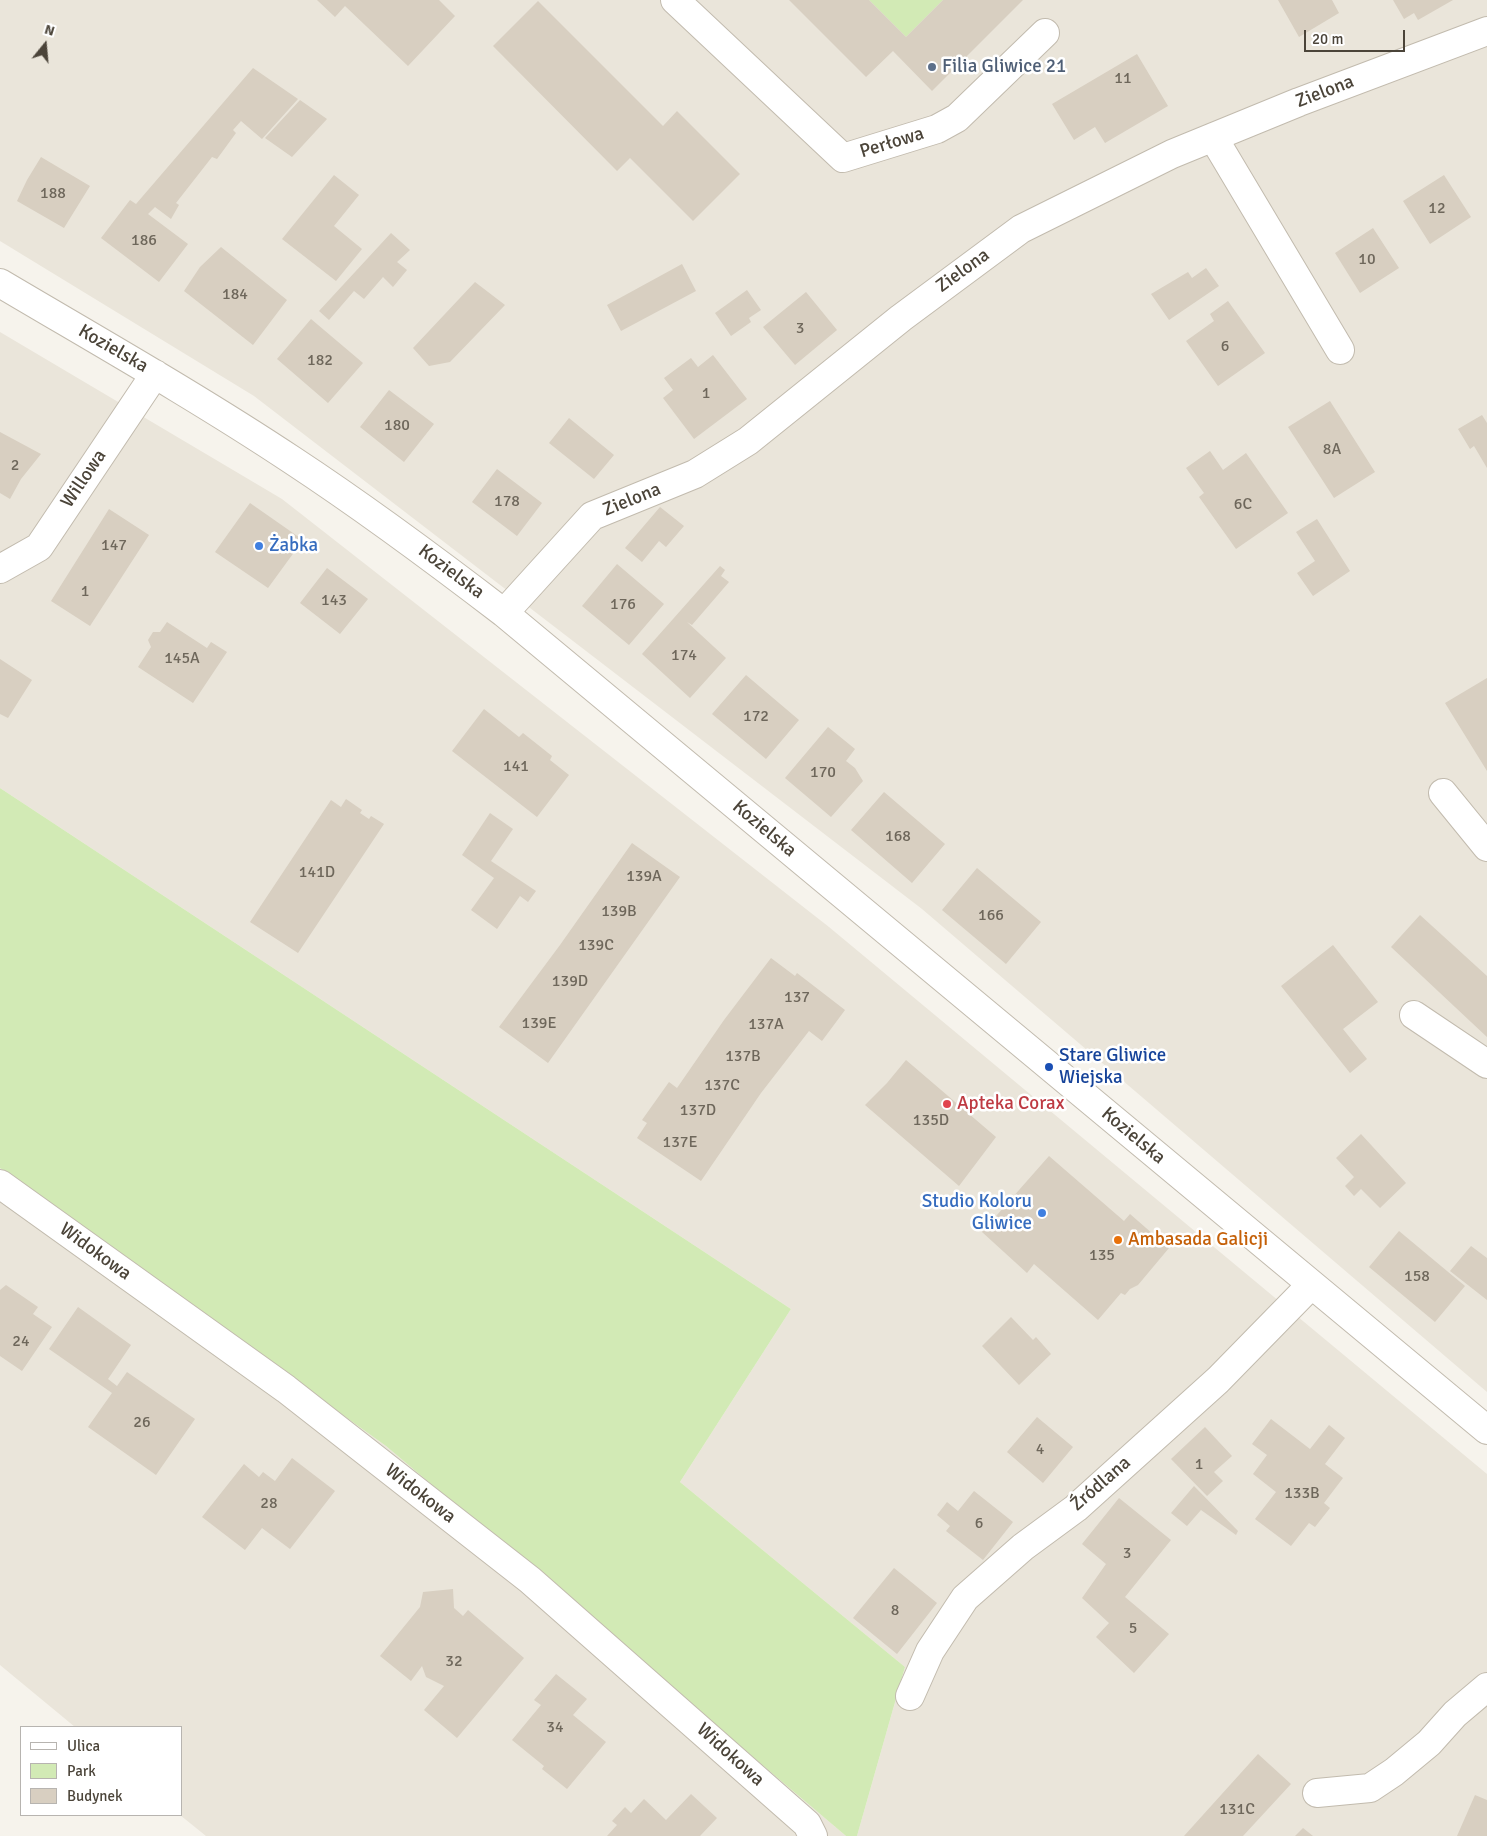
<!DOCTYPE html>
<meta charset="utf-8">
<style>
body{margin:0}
#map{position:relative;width:1487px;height:1836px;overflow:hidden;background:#f6f3ec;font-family:Signika,sans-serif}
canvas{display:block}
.legend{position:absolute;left:20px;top:1726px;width:162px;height:90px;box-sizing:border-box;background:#fff;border:1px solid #b7b4b0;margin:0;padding:6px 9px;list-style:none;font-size:15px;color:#4b4439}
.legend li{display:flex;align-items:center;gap:10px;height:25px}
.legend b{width:25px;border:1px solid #b7b4b0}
.north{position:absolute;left:20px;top:20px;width:50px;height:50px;-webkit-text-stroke:4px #fff;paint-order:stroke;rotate:17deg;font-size:14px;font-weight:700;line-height:20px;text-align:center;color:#4b4439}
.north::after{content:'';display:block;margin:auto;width:18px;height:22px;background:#4b4439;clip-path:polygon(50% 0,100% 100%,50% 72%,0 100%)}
.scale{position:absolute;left:1304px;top:30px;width:101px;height:22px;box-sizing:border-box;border:2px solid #4b4439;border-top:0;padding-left:6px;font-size:15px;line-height:18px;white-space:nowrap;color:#4b4439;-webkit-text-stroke:4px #fff;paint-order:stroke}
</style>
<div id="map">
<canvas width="1487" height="1836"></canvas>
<ul class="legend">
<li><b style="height:6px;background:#fff"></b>Ulica</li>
<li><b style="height:14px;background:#d2eab5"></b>Park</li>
<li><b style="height:14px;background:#d8cfc1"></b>Budynek</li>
</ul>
<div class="north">N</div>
<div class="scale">20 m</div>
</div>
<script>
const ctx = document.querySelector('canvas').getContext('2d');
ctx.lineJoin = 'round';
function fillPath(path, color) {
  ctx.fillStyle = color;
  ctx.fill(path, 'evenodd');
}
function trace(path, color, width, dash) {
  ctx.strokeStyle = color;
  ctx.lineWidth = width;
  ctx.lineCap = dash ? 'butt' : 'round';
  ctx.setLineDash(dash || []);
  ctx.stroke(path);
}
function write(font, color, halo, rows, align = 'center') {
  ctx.font = font + ' Signika,sans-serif';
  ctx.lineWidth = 5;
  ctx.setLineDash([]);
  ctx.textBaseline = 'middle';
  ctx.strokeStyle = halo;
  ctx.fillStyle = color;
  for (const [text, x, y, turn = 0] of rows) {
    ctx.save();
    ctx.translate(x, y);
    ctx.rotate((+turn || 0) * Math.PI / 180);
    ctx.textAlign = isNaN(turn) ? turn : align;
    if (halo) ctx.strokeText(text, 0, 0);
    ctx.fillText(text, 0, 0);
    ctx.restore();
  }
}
fillPath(new Path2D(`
 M0,0H1487V1392L922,909L254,396L0,241Z
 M0,332L282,499L829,927L1487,1474V1836H857L905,1667L680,1482L791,1309L0,788Z
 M0,1168L79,1226L386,1446L846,1836H206L180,1815L181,1727H75L0,1665Z`), '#eae5da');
fillPath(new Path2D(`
 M869,0H943L906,37Z
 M0,788L791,1309L680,1482L905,1667L857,1836H846L386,1446L79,1226L0,1168Z`), '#d2eab5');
fillPath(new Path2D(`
 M317,0H439L455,16L408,66L345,6L335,17Z
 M789,0H869L906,37L943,0H1023L932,91L893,51L866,77Z
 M1278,0H1332L1339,13L1299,37Z
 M1393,0H1453L1418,20L1414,13L1404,19Z
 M538,1L663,126L677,111L740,174L693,221L630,158L617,171L493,46Z
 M1137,54L1168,106L1105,143L1095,127L1074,140L1052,104Z
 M253,68L298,99L262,139L241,121L233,130L236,133L217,159L212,157L176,203L179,205L171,219L155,207L148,214L188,244L159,282L101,238L130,200L136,204Z
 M300,100L327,119L292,157L265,138Z
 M41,157L90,186L64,228L17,201L27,180Z
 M334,175L359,195L334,226L362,249L336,281L282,239Z
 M1444,175L1471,217L1430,244L1403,201Z
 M1373,228L1399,268L1360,293L1335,253Z
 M391,233L410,250L397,262L407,270L393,287L383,277L364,299L354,291L329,320L319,311Z
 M221,247L287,300L253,345L184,291L200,267Z
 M682,264L696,291L621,331L607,305Z
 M1206,268L1219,286L1169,320L1151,294L1188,272L1192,278Z
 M475,282L505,305L450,362L429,366L413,348Z
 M747,290L761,310L749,318L751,322L731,336L715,313Z
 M806,292L837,330L795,365L763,327Z
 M1228,301L1265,353L1218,386L1186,341L1214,321L1210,314Z
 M311,319L363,363L328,403L277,359Z
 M713,355L747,399L694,439L663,398L673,390L664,378L691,358L698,367Z
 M389,390L434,424L404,462L360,427Z
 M1330,401L1375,472L1334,498L1288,427Z
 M1482,415L1487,423V468L1474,446L1470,449L1458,429Z
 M569,418L614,455L594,479L549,443Z
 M0,432L41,454L21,479L10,499L0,493Z
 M1210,451L1223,470L1246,453L1288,513L1236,549L1199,497L1204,493L1186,468Z
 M497,469L542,503L517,536L472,502Z
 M250,503L303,540L268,588L215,552Z
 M660,507L684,526L666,547L659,541L642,562L625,548Z
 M109,509L149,535L90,626L51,601Z
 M1317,519L1350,571L1313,596L1297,573L1315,561L1296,532Z
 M617,564L664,604L629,645L582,606Z
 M720,566L725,570L721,576L729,582L692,625L687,622L726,658L690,698L642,654Z
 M327,568L368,599L340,634L300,603Z
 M167,622L207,648L211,642L227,652L193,703L138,667L151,647L148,640L153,632H160Z
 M0,659L32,680L8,718L0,714Z
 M746,675L799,720L766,759L712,714Z
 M1487,678V771L1445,703Z
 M484,709L519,737L523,733L552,756L550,760L569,775L537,817L452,751Z
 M828,727L855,749L846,761L855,768L863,781L831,817L785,778Z
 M884,792L945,844L912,883L851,830Z
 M346,799L362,810L360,813L369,819L371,816L384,824L298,953L250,922L331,800L341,807Z
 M490,813L513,829L491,861L536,891L528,902L520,896L497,929L471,910L494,878L462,855Z
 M632,843L680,877L548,1063L499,1027L560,945Z
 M977,868L1041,922L1006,964L942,910Z
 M1420,915L1487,976V1037L1391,947Z
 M1333,945L1378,1002L1343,1029L1367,1059L1350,1073L1281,986Z
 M771,958L795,976L797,973L845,1010L822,1041L809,1031L761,1093L701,1181L637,1138L647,1123L642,1120L669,1082L677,1088L724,1020Z
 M906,1060L996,1137L959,1186L865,1105L887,1083Z
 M1361,1134L1406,1183L1380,1208L1361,1189L1354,1196L1345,1186L1354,1177L1336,1158Z
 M1049,1156L1124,1221L1130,1214L1169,1248L1138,1285L1130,1289L1125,1295L1121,1293L1098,1320L1034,1264L1027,1273L982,1232Z
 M1399,1231L1465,1286L1435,1322L1369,1267Z
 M1471,1246L1487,1258V1300L1450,1271Z
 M6,1285L38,1307L33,1314L52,1327L22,1371L0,1356V1290Z
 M78,1307L131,1345L108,1379L117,1386L127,1372L195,1419L156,1475L88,1427L112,1393L49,1349Z
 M1011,1317L1033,1340L1036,1337L1051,1354L1019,1385L982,1346Z
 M1037,1417L1073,1447L1043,1483L1007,1452Z
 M1271,1419L1310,1449L1329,1425L1345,1438L1325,1464L1343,1478L1324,1503L1330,1508L1315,1527L1309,1523L1291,1546L1255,1519L1276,1492L1253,1474L1267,1455L1252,1444Z
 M1205,1427L1232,1456L1214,1472L1223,1481L1207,1496L1171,1459Z
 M292,1458L335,1491L290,1549L262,1528L245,1550L202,1517L244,1464L259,1477L263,1472L275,1481Z
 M1194,1486L1238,1531L1236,1535L1201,1510L1187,1526L1171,1513Z
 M974,1491L1013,1522L983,1560L946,1531L950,1526L937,1515L947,1502L958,1511Z
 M1119,1498L1171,1540L1125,1597L1169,1634L1134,1673L1096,1637L1109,1623L1082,1598L1106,1564L1082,1544Z
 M894,1568L937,1603L897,1654L853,1618Z
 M453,1589L454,1608L463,1616L468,1610L524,1658L457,1738L424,1710L444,1686L426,1677L422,1666L411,1681L380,1656L420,1607L423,1592Z
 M556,1674L587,1699L573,1715L606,1742L567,1789L542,1769L544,1766L512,1740L541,1705L534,1700Z
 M1258,1754L1291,1784L1243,1836H1184Z
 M691,1794L717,1818L700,1836H607L617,1825L612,1821L625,1807L631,1813L644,1799L666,1820Z
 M1475,1795L1487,1800V1836H1457Z
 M1303,1828L1313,1836H1295Z`), '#d8cfc1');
const minor = new Path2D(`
 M675,0L843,158L937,129L957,118L1045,33
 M1213,137L1340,350
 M0,283C98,341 197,397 292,460C365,508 435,560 504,613L1487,1430
 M0,569L39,547L155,374
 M504,613L592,516L695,474L748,441L901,318L1021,229L1172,154L1299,102L1487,31
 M1443,793L1487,847
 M1414,1015L1487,1064
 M0,1184L286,1389L530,1580L807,1824L813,1836
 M910,1696L930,1651L965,1598L1023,1547L1076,1508L1218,1380L1311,1285
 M1317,1793L1370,1788L1394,1772L1429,1743L1455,1714L1487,1687`);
trace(minor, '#c2bbae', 30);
trace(minor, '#fff', 28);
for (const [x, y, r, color] of [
 [932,67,5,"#5c6f8a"],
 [259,546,5,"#3f7fe0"],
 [1049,1067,5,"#1a4fb4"],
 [947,1104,5,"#e0444e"],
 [1042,1213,5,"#3f7fe0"],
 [1118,1240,5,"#e8710a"]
]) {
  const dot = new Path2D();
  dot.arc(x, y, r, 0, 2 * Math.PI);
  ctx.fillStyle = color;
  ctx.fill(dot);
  trace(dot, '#fff', 2);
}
write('16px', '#6e675b', null, [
 ["11",1123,79],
 ["188",53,194],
 ["12",1437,209],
 ["186",144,241],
 ["10",1367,260],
 ["184",235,295],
 ["3",800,329],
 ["6",1225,347],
 ["182",320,361],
 ["1",706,394],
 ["180",397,426],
 ["8A",1332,450],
 ["2",15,466],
 ["178",507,502],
 ["6C",1243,505],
 ["147",114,546],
 ["1",85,592],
 ["143",334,601],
 ["176",623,605],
 ["174",684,656],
 ["145A",182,659],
 ["172",756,717],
 ["141",516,767],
 ["170",823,773],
 ["168",898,837],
 ["141D",317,873],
 ["139A",644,877],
 ["139B",619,912],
 ["166",991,916],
 ["139C",596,946],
 ["139D",570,982],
 ["137",797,998],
 ["139E",539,1024],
 ["137A",766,1025],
 ["137B",743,1057],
 ["137C",722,1086],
 ["137D",698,1111],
 ["135D",931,1121],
 ["137E",680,1143],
 ["135",1102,1256],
 ["158",1417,1277],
 ["24",21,1342],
 ["26",142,1423],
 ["4",1040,1450],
 ["1",1199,1465],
 ["133B",1302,1494],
 ["28",269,1504],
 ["6",979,1524],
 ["3",1127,1554],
 ["8",895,1611],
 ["5",1133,1629],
 ["32",454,1662],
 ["34",555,1728],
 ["131C",1237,1810]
]);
write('19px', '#4e5e75', '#fff', [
 ["Filia Gliwice 21",942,67]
], 'left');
write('19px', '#4b4439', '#fff', [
 ["Zielona",1325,92,-21],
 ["Perłowa",892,143,-17],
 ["Zielona",963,271,-36],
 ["Kozielska",113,349,30],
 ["Willowa",84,479,-56],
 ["Zielona",632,500,-22],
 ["Kozielska",451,572,37],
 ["Kozielska",764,829,40],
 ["Kozielska",1133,1136,40],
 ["Widokowa",95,1252,36],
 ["Źródlana",1101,1484,-41],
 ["Widokowa",420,1494,38],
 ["Widokowa",730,1755,42]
]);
write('19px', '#366cbe', '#fff', [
 ["Żabka",269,546],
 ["Studio Koloru",1032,1202,"right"],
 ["Gliwice",1032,1224,"right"]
], 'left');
write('19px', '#164399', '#fff', [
 ["Stare Gliwice",1059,1056],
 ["Wiejska",1059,1078]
], 'left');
write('19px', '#be3a42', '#fff', [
 ["Apteka Corax",957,1104]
], 'left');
write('19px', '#c56008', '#fff', [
 ["Ambasada Galicji",1128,1240]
], 'left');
</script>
